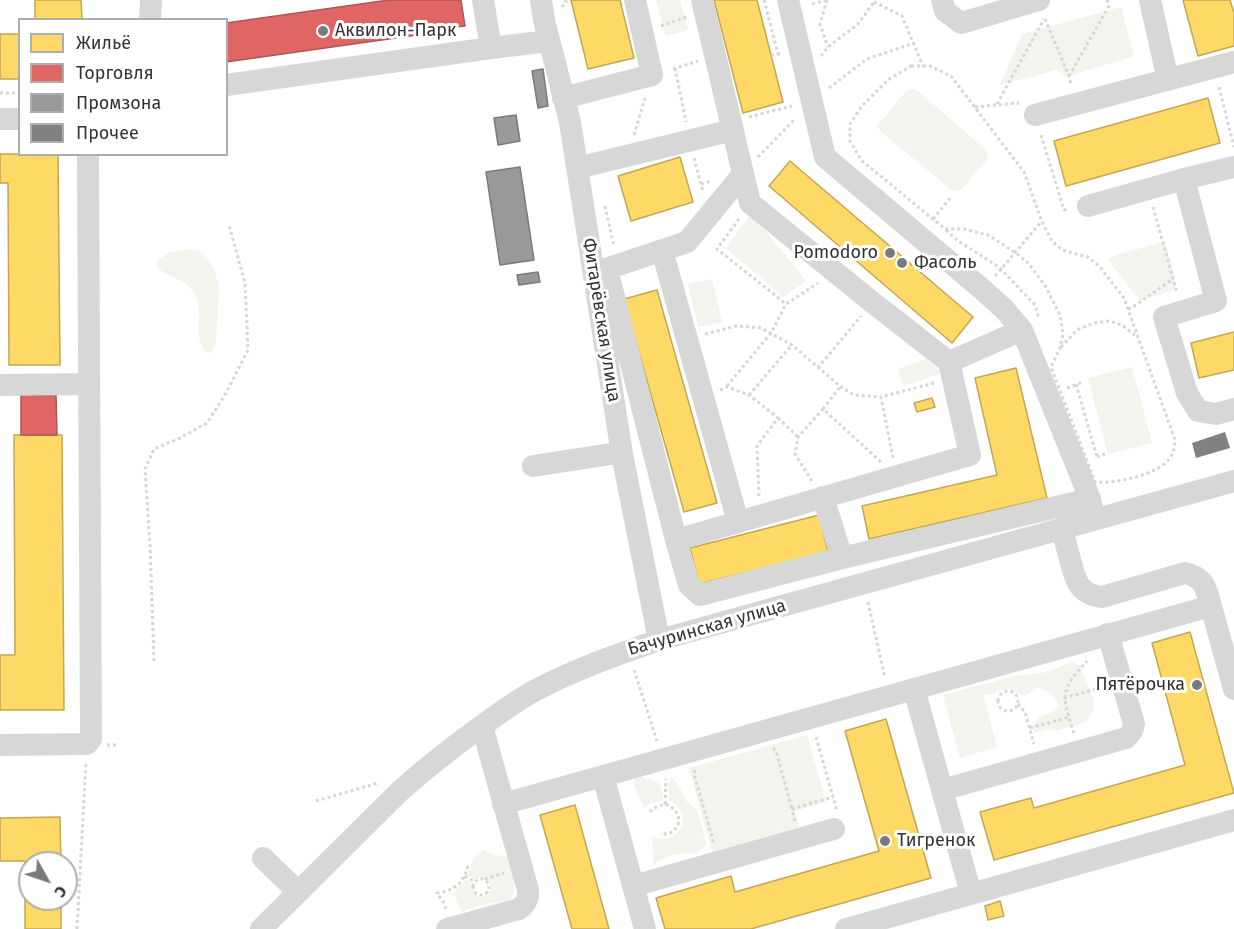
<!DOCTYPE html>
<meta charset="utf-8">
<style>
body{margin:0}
#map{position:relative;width:1234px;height:929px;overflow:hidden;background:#fff;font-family:"Fira Sans",sans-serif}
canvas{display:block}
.legend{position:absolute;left:18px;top:18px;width:210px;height:138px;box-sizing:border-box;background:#fff;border:2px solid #adadad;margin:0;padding:8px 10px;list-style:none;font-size:18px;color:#333}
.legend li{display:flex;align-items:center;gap:12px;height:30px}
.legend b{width:30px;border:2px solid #adadad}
.north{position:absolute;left:18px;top:851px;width:60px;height:60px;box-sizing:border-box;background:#fff;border:2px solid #adadad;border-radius:50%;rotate:130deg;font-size:16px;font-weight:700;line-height:24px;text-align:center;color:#333}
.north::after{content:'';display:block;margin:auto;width:21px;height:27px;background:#7a7a7a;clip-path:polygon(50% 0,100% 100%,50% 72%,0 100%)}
</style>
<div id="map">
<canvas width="1234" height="929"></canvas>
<ul class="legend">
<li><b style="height:16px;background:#ffd966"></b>Жильё</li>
<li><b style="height:16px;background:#e06666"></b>Торговля</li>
<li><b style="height:16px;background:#999"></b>Промзона</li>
<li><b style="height:16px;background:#818181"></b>Прочее</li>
</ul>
<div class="north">С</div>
</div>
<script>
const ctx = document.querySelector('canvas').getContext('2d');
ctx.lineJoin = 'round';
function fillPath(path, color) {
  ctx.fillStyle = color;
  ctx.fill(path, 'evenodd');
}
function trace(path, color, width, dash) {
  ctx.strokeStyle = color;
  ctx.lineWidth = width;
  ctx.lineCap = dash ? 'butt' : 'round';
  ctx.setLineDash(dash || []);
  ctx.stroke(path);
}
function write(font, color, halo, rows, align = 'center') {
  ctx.font = font + ' "Fira Sans",sans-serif';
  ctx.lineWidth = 6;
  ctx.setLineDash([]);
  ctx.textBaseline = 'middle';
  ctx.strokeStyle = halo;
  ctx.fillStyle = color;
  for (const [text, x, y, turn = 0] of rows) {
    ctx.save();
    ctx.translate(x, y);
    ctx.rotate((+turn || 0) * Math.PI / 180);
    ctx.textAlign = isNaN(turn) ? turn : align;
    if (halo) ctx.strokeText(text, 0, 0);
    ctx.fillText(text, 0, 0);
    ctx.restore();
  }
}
fillPath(new Path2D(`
 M656,0H680L688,30L666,36Z
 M1121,7L1134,56L1065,77L1056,70L1000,85L1022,34Z
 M913,89L919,92L985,149L988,155L986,161L961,190L955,191L949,188L880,131L877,126L907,90Z
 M751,213L806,281L783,297L726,248Z
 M1165,241L1177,289L1140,301L1107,258Z
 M190,249L200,251L208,259L214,269L219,287L216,343L211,352L208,353C192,343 203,315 197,299C187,275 172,282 157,267L158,260L168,253Z
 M712,279L722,322L698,327L688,284Z
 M927,359L942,373L903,386L898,369Z
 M1132,367L1152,443L1108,454L1088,378Z
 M1072,662L1080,666L1094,700V709L1090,716L1085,722L1078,725L1054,731L1046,729L1034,733V725L1038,717C1043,715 1049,714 1053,712C1067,701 1046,691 1038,687C1031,689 1032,693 1026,695C1018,698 1015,688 1007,689C997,689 998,697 983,694L997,747L960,758L943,695L1014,676L1042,673L1055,669L1068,663Z
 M807,735L826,802L795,811L799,827L712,852L689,768Z
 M641,777L657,782L662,787L663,801L651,803L644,808L633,783L636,779Z
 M671,777L679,786L687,802L697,809L707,845L698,852L671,855L654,864L652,836C679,849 696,814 669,801L668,788Z
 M484,850L494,855L507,856C511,871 519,886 510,900C492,905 478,902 462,913L453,893L466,879L473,884L474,892L479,896H485L491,889C491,879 484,874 475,880L468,875L473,859Z`), '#f1f5ed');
const homes = new Path2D(`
 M35,0H81L82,20H35Z
 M571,0H620L634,58L588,69Z
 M714,0H757L783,102L743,113Z
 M1183,0H1230L1234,13V46L1198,56Z
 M0,34H20V79H0Z
 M1208,98L1220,143L1066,186L1054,141Z
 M0,154H58L60,365H9L8,183H0Z
 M680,157L693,202L631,221L618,176Z
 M790,161L973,317L952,343L769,186Z
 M657,290L717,503L684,512L624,299Z
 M1234,332V370L1199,378L1191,343Z
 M1016,368L1047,498L869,539L862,506L997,475L975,378Z
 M932,398L935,407L917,412L914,403Z
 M14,435H62L64,710H0V655H15Z
 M819,515L828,552L699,584L690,548Z
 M1190,632L1234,793L994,860L980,812L1031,798L1034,808L1185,765L1152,643Z
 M886,719L931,878L751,929H665L656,898L731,876L735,892L879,851L845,731Z
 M575,805L609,929H572L540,815Z
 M60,817L61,863H30V899H61V929H25V861H0V818Z
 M1000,901L1004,916L988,920L985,906Z`);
fillPath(homes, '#ffd966');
trace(homes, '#c2a757', 1.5);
const shops = new Path2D(`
 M389,0H461L465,26L417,32V35L226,62V23Z
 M21,395H56L57,435H21Z`);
fillPath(shops, '#e06666');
trace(shops, '#ac5757', 1.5);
const industry = new Path2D(`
 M543,69L548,106L538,108L532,71Z
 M516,115L520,141L498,145L494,118Z
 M520,167L534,260L500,265L486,172Z
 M538,272L540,282L519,285L517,275Z`);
fillPath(industry, '#999');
trace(industry, '#7a7a7a', 1.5);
fillPath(new Path2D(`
 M1225,432L1230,448L1196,458L1192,443Z`), '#818181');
trace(new Path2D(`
 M764,0L778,54
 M827,0L820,24L828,47
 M874,2L902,16L923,66
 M812,4L826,0
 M562,7L566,2L565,0
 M1045,19L1069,76L1071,85
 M661,26L686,17
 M771,55L780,54
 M821,56L828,47L858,24L874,2
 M911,66H930L951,76L1024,172L1042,222L1052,241L1062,250L1088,257L1099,266L1124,298L1175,440C1175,446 1174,452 1170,458C1158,475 1115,484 1095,482L1051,367L1060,348L1063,334L1060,315L1046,287L1029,264L1016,253L988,235L964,229H945L861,160L850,141V124L862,106L888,80Z
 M675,68L686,122
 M673,69L698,61
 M1069,76L1109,6L1107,0
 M1219,87L1234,147
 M829,88L867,59L914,43
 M0,93H20
 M997,104L1044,19
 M975,107L1017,103L1019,104
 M749,117L792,106
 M634,135L645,98
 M1041,135L1064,210L1068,209
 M758,157L795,119
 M694,158L703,192
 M701,184L712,181
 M605,206L614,246
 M1153,207L1177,293
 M739,219L717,249L786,304
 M933,219L951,197
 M946,230L958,241L999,267L1035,305L1039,319
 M1003,267L1041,222
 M1128,309L1133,307L1173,279
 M705,334L736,326L761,328L792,345L841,387L854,395L881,397
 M1061,347L1077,330L1094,323L1109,321L1122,325L1137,337
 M818,368L861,316
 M1076,384L1097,457
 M727,386L771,333L786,304L818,283
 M1067,388L1083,382
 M720,390L727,387L749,395L778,418L757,446L759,496
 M749,395L792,345
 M823,409L840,387
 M778,418L798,437
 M1097,457L1105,454
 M893,458L881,397L934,383
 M812,481L795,454L798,437L823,409L881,462
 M868,602L885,678
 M154,661L150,545L145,469L154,449L180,438L207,423L225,395L248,350L245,283L229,225
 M634,670L657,741
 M998 701a10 10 0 1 1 20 0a10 10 0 1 1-20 0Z
 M1064,698L1103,687
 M1018,704L1025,712L1034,744
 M1030,728L1070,717
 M1074,733C1071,723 1066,710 1065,700C1064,685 1078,671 1087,661
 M816,737L837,811
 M107,745H119
 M773,748L776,751L792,809
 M695,770L694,774L714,844
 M316,801L378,783
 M665,804L666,779
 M650,812L654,808L665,804C686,811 682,836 660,834
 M795,821L792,809L833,797
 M465,876L475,882
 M485,879L504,873
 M473 887a8 8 0 1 1 16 0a8 8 0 1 1-16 0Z
 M446,909L444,903L437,893C454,891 465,882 468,865
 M77,929L86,763`), '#d6d6d6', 3, [3, 3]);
trace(new Path2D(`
 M483,0L491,48
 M541,0L544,20L570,122L622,454L659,640
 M702,0L750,203L872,302L949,362L1022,330
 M788,0L825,157L983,290L1004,309L1022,330L1090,499L1093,512
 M942,0L945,11L961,23L1039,0
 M1150,0L1168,80
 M150,20L151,0
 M226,85L491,48L549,41
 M563,98L652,75L635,0
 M1035,115L1234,62
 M0,119H20
 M1234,167L1184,179L1216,301L1164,317L1187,393L1198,411L1216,414L1234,409
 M577,168L733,130
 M1088,206L1184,179
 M662,250L738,522
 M594,273L610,281L676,540L689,585L700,595L842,558L1090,499
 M594,273L687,242L743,174
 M0,385L89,384
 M533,466L611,454H622
 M823,497L842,558
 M676,540L970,455L949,362
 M1211,606L1234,689
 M914,689L971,894
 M0,745L87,744L91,739L88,154
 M603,776L645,929
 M942,790L1126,738C1131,734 1133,731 1134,724L1108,634
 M503,804L1211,606C1206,589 1205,577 1185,573L1102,597C1093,596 1083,592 1078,583C1072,573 1066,542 1062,528
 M263,858L298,892
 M633,886L834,829
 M261,929L400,791C427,767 454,746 483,725C500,713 517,700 536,690C575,669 617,655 659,640L1234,481
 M447,929L519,909C526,904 529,899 528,890L482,726
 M846,929L1234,820`), '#d7d7d7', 22);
trace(new Path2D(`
 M995,276L1003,267`), '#d6d6d6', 3, [3, 3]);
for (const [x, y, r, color] of [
 [323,31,6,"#7a7a7a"],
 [890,253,6,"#7a7a7a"],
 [902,263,6,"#7a7a7a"],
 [1197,685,6,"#7a7a7a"],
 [885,841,6,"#7a7a7a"]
]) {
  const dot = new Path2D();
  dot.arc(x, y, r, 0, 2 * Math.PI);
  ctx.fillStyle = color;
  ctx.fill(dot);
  trace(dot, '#fff', 2);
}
write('18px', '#333', '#fff', [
 ["Аквилон-Парк",335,31],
 ["Pomodoro",878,253,"right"],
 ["Фасоль",914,263],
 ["Пятёрочка",1185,685,"right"],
 ["Тигренок",897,841]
], 'left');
write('18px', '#333', '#fff', [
 ["Фитарёвская улица",601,320,81],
 ["Бачуринская улица",707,628,-16]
]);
</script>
